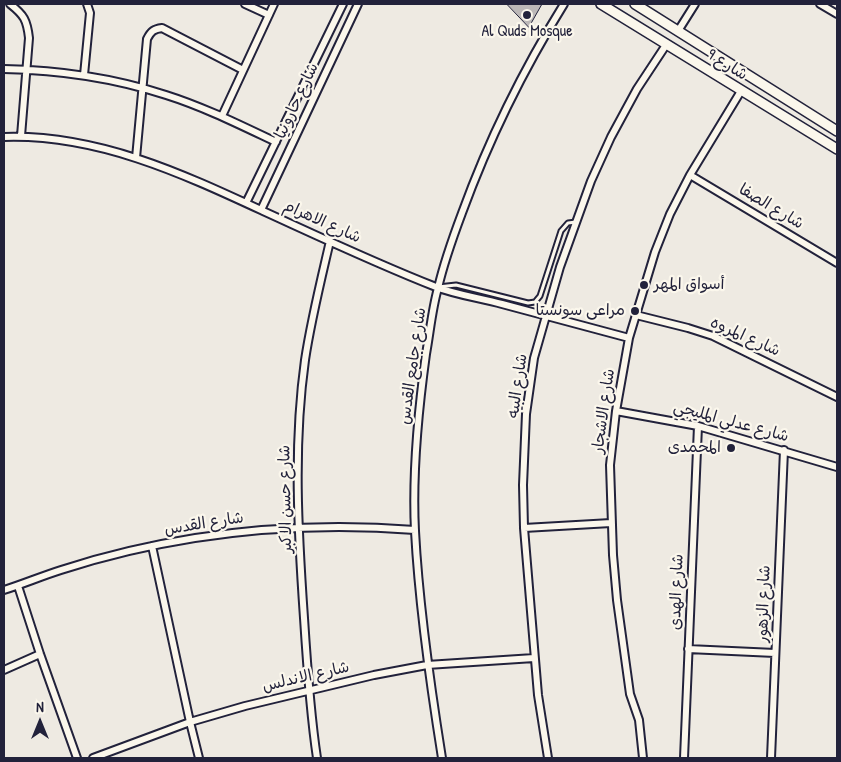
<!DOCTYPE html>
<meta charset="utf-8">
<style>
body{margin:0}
#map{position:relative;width:841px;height:762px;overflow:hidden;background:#eeeae2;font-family:"Patrick Hand",sans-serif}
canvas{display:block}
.frame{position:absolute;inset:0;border:5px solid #22223b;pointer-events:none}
.north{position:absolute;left:15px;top:697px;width:50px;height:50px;-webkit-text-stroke:4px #fbf7ec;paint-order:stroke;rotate:0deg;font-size:14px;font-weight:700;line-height:20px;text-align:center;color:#22223b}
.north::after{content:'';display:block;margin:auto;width:18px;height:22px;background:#22223b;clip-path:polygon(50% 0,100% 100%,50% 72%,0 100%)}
</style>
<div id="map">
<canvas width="841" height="762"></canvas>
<div class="frame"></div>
<div class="north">N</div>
</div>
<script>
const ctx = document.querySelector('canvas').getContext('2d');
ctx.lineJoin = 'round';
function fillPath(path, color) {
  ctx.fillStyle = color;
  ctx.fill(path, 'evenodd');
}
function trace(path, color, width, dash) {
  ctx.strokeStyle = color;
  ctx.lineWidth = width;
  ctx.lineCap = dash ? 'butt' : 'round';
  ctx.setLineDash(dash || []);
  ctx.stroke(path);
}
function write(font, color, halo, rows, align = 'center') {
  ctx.font = font + ' "Patrick Hand","Playpen Sans Arabic",sans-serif';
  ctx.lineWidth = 4.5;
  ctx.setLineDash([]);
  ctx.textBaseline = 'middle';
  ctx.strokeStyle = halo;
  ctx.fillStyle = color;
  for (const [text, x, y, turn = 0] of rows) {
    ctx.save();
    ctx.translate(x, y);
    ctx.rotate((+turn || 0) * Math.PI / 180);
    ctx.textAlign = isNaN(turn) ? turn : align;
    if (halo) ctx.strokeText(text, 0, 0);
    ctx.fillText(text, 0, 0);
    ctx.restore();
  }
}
const building = new Path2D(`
 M507,4H542L529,27Z`);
fillPath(building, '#bcb8b8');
trace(building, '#22223b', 1);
const service = new Path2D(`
 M438,287L456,285L528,303L535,302L540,296L561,231L568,223L576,222`);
const minor = new Path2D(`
 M10,4C24,15 27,20 29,38L21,136
 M245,4L269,15
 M820,4L837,14
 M678,31L695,4
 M4,69C59,70 114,78 166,95C204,107 240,125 276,142
 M84,75L90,13L87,4
 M222,116L274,4
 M4,137C97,134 181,173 263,211C320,237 377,264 436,287C457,295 480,298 502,304C544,315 587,327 629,338
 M136,158L147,39C151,31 154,29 162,28L243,70
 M690,175L837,263
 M246,203L343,4
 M261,210L358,4
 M636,315L688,328L713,336L837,397
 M616,411L698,426L837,467
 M524,528L611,523
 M152,546L190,722L199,758
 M18,586L40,654L77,758
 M4,590C23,584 42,576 61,570C176,533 296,521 415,530
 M688,649L775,653
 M4,670L40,654
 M93,758L190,722L245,706L374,675L427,665L534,658
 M317,758C310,712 307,665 304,618C298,532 293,446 305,360C311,320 321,280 330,241
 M442,758C430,683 419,607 415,531C412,472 418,412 426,354C430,332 432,309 438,288C444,262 453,237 462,213C489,139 523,70 564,4
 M548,758L538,695L524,528L523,485L526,414L534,358L560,267L591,181L611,137L637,89L666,45
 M643,758L639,720L630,694L617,600L613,555L610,465L616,411L629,338L655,252L670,214L690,175L741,91
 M684,758L698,426
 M771,758L784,450`);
const secondary = new Path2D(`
 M601,4L837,149
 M635,4L837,131`);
trace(service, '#22223b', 7);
trace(minor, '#22223b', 10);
trace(secondary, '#22223b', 12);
trace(service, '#fbf7ec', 3);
trace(minor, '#fbf7ec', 6);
trace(secondary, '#fbf7ec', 9);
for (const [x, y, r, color] of [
 [527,15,5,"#22223b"],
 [644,285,5,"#22223b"],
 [635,311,5,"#22223b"],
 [731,448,5,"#22223b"]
]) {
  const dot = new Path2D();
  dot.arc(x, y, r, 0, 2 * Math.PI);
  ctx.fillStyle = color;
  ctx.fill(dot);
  trace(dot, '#fbf7ec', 2);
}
write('16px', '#22223b', '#fbf7ec', [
 ["Al Quds Mosque",527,32,"center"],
 ["أسواق المهر",654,285,"left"],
 ["مراعى سونستا",625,311],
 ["المحمدى",721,448]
], 'right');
write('16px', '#22223b', '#fbf7ec', [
 ["شارع 9",727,65,32],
 ["شارع حارونيا",297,101,-65],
 ["شارع الصفا",771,207,31],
 ["شارع الاهرام",322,222,24],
 ["شارع المروه",745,337,24],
 ["شارع جامع القدس",413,366,-82],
 ["شارع البيه",518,386,-82],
 ["شارع الاشجار",604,411,-82],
 ["شارع عدلي المليجي",731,422,15],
 ["شارع حسن الاكبر",286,499,-91],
 ["شارع القدس",204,524,-9],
 ["شارع الهدى",677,592,-88],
 ["شارع الزهور",764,604,-88],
 ["شارع الاندلس",306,677,-13]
]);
</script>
